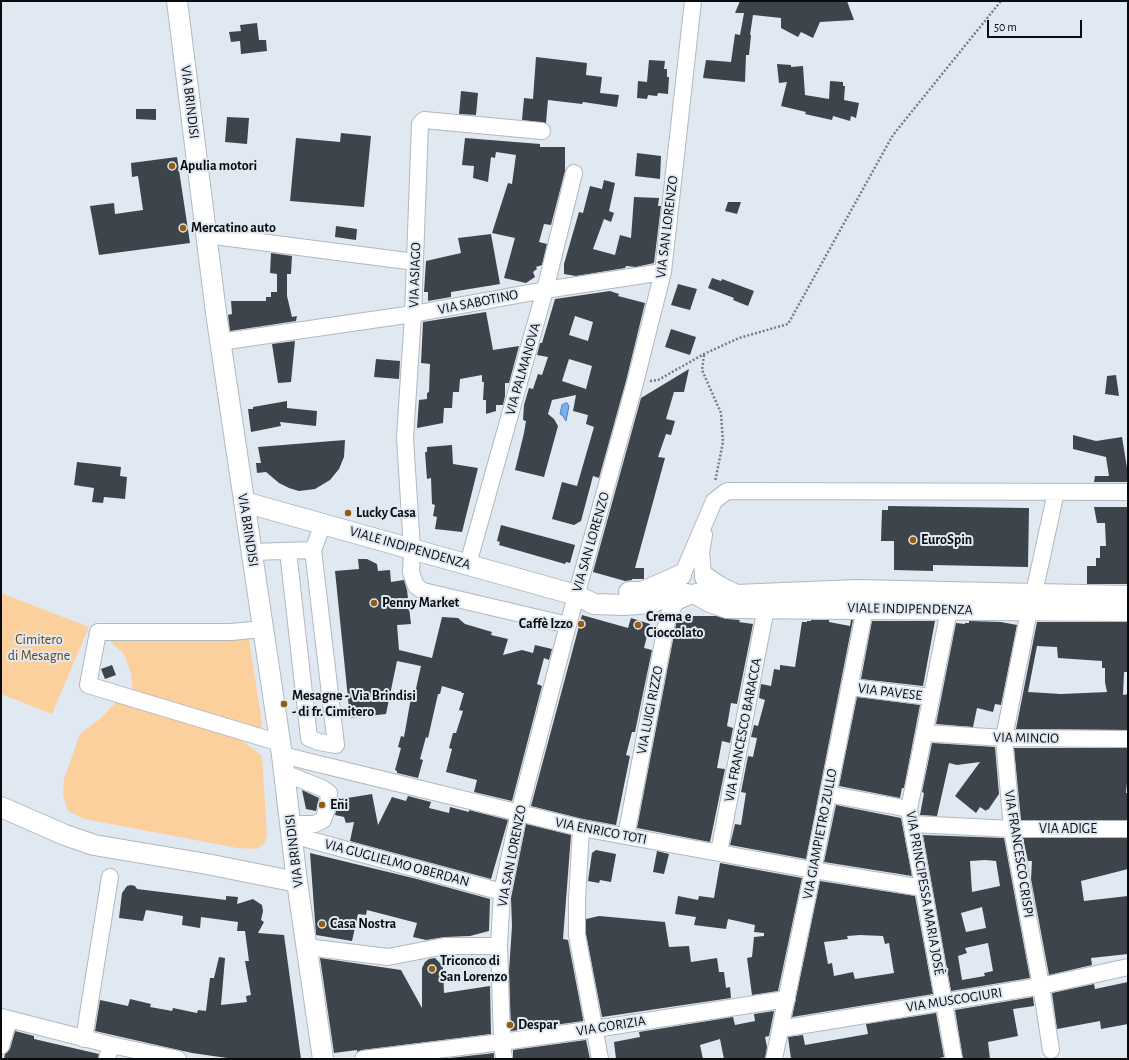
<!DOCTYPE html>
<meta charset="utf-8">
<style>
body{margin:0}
#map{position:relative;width:1129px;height:1060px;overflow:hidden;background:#e0e8f2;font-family:"Alegreya Sans",sans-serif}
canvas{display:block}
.frame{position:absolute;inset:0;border:2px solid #090c0f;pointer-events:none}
.scale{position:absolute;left:987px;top:20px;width:95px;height:18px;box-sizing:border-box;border:2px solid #090c0f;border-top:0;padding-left:5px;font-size:12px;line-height:14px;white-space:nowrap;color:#090c0f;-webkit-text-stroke:3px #e0e8f2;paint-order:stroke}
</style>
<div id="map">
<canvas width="1129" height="1060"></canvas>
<div class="frame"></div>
<div class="scale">50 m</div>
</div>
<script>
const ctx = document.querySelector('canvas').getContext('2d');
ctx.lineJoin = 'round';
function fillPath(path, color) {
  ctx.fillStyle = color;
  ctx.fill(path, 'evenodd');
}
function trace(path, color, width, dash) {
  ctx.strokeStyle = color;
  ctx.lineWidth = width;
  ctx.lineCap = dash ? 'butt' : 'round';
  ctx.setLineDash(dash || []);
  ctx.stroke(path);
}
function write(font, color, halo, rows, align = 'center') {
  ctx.font = font + ' "Alegreya Sans",sans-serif';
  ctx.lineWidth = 4;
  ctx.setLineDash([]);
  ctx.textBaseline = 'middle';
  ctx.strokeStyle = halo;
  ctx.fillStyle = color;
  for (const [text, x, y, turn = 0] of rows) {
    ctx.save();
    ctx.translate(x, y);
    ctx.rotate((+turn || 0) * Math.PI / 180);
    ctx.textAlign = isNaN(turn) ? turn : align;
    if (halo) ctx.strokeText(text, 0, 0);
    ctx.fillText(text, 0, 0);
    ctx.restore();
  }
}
fillPath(new Path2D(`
 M1,593L89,627L52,714L1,694Z
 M240,636L249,639L262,724L261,730L133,691L131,674L124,654L108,639Z
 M116,702L236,736L262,756L267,834L265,843L257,849L237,848L85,819L68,811L63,796L64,779L80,734L101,718Z`), '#fbd09d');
const water = new Path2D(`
 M567,403L569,406L566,421L563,416L560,414L562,405Z`);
fillPath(water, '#77b0f1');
trace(water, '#567fad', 1);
fillPath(new Path2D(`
 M740,1H847L854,20L820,22L813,38L801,32L798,37L781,28V18L753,15L750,35H751L749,55H746L745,82L703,78L706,60L731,62L735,34L740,35L744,13H735Z
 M257,23L259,40H266L267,51L241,54L240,41L231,42L229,32L241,31L240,25Z
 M536,57L587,63L586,75L602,77L600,93L619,95L617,107L583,102L582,104L548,100L546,123L522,120L524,98L533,99Z
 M649,60L665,61L664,69H667V77H669L668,94L658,93L657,96L648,95L647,99L637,98L638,81L647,82Z
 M777,64L791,65V67L803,66L805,95L829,99L830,81L843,82V86H845L844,100L859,103L856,118L851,116L850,121L833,116L832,120L805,114L806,112L781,106L787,82L779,83Z
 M461,91L478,93L476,115L459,114Z
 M136,109H156V120L136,119Z
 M227,117L249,118L247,144L225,142Z
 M341,133L371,136L364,207L290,201L296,138L340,142Z
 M465,138L540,144V147H565V171L551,225L544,224L539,242L547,244L542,265L536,267L537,269L533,272L535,277L526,283L504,278L515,238L492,233L508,183L512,184L516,155L496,152L495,158L491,157L488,182L473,178L474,166L462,165Z
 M637,153L661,156L660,179L635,176Z
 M177,157L190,243L99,255L90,206L114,203L115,214L143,210L138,176L132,177L131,163Z
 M604,180L615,183L609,211L614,213L611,222L604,219L593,249L615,255L620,235L631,238L634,197L659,198L658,206H661L654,263L636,267L626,266L625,268L576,276L564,274V264L579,212L583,213L590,186L602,189Z
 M728,202H741L737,214L725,211Z
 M336,226L357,229L356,240L335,237Z
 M491,234L500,284L451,292V297L428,301V292H424L426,261L461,253L458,238Z
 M271,253L292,256L291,274H287V296L292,317L297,316L296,321L230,331L228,315L232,314L231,301H266V297H271V292H277V274L270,273Z
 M712,278L721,281L722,279L754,291L748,306L733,300L734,298L708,288Z
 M678,284L697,289L690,310L671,305Z
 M610,291L619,294L618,296L645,303L626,381L599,478L593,476L581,521L574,525L552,519L562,482L577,486L594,427L586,424L588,415L573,411L576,395L552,400L548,414L554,419L558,426L544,477L515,470L524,433L526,421L523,420L524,405L529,388L533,389L538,374L542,375L548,357L537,355L540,343H542L555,299ZM575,316L593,322L588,341L569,335ZM569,359L592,366L586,389L562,381Z
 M486,312L493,350L519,346L509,383H505V396L503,405H496V411L486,414V400H483L484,382H482V375L460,379L459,392H453L452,408H444L443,423L417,428L419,400L427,399V393L429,392L430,364L421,363L423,322Z
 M671,329L696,337L690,355L665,347Z
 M295,341L291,382L278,383L272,344Z
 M376,359L400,361L399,379L374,377Z
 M689,369L684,392H674L666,419L675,421L671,435L666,434L658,457L665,458L635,568H644V579H632V580L625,581L593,572L641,398Z
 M1116,375L1119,396L1105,394L1107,376Z
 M287,401V408L317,411L316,426L280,422L281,426L251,432L248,409H253V407Z
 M1073,435L1096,441L1122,437L1128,474V482H1094L1095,476H1109L1106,457L1073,449Z
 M345,440L344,457L339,469L330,480L315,489L299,491L289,488L279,483L266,472L257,473L256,463H261L258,447Z
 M452,445L453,464L478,468L462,532L435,529L437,517L433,516L435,505L432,504L431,478L427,479L425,452H427V447Z
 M77,462L121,467L120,476L127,477L125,499L104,497L103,503L92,502L94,488L74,485Z
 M888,506L1029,508L1028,567L933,565V571L894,570V541H881L882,510H888Z
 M1094,507H1128V584H1087V566H1096V558H1100V546H1106L1105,523H1097Z
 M501,525L575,545L570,563L566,562L565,564L499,545L500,542L497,541Z
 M358,559H367L377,564L378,571L390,570L391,582L404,580L407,590L411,624L397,625L399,650L432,658L442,617L458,618L465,624L492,632L491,635L508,639L503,655L522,650L533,653L535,645L552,649L549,660L544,658L537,684L542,686L512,801L474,792L477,780L446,772L452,749L449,748L453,733H456L463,711L459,710L464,693H461L462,692L442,686L440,694H438L428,738L426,737L420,759L423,760L418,778L397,773V771L395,770L401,748L398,747L401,736L404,737L412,692L415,693L421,666L397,661L386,714L350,718L335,571L359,569Z
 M582,615L628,628L631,618L650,624L644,648L652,650L635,732H632L626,755L630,756L616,825L583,819L531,806Z
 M679,616H716L727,619L740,620L739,622L753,624L737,704L731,703L727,726L733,728L730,743L722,741L717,768L725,769L710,842L637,828L677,619Z
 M811,620H829V622L850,626L851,620H853L806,859L730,845L735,824L741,825L746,793L741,792L748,756L753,757L757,738L751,737L754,725L758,726L765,700L759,698L761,684L771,686L774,669L780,670V665L795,667L802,622H807V621H811Z
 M872,621H935L923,686L861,679Z
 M969,621L1001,622L1017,625L1001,705L995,704L993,712L977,708L973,727L936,724L956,623L965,624V623H969Z
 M1037,622H1128V672H1124L1123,695L1128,694V730L1016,729ZM1037,646L1057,647L1058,658L1102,661V668H1105V682L1107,692L1061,694L1028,692Z
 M112,665L116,675L105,679L101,669Z
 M857,697L920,705L904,788H902L900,798L839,786Z
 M932,743L995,747L999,794L988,810L987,809L986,811L980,807L976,813L955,796L980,762L957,765L949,763L937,816L920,815L924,793L922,792Z
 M1014,748H1128V773L1126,793H1128V820H1021Z
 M302,790L319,798L316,811L306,809Z
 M372,794L378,825L392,797L406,801L408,796L431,802L429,808L449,813L450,807L469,812V810L508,820L491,879L350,841L354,822L346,823L344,817L335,815L337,807L338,798L341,799Z
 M836,805L901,818L912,876L824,862Z
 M526,824L571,835L563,939L568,940L583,1019V1021L511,1031L509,971L512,926L511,898Z
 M923,835L1004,838L1030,978L951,991ZM985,860L996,861L1000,886L972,892L970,861ZM982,907L986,928L966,932L961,913ZM988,943L993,971L984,973L985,976L962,980L958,956L967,953L965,948Z
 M1023,838H1128V869L1081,881L1084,901L1128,896V954L1091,958L1092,965L1049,975L1031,879L1032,861H1028Z
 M596,850L616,854L611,882L600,880L599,883L588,881L592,853Z
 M657,851L669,854L664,874L653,872Z
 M310,853L417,879L490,899L489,931L470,936L445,937L426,940L413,937L417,923L367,910L366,915L358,914L352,941L316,935Z
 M720,863L802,878L778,991L752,995L747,958L752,957L754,937L764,936V933L754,932L755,925L728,919L726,929L694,925L696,917L675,914L678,896L698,900L699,896L714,898Z
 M820,881L915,896L933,994L792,1017ZM860,935L883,936L885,944L889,943L894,973L855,979L853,972L834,976L832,963L828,964L824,942L848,939L847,936Z
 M131,885L135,886L137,889L226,900V896L238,897L237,904L253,899L262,905L263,911L261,920L264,922L258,933L284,935L301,1059H234L192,1053L95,1031L100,1000L128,1006L130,999L151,1004L150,1007L172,1011L173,1008L197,1013L198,1010L206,1011L210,978H214L219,957L225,958L221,1005L247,1002L246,996L251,995L245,961H249L245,931H237L238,922L201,917L200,928L182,925L183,916L146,910L143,921L119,918L122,893L127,886Z
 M599,916L665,922L669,947L689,946L691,962L717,958L719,972H724L726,988L730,987L731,998L602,1017L586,934V919Z
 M320,958L401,970L422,1008V968L425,962L429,959L435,958L440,963L443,968L444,993L490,986L491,1034L362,1050L357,1052V1050L334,1053Z
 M1128,982V1024L1101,1029L1100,1021L1057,1029L1052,993L1094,984L1095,989Z
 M1033,997L1034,1006L1013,1009L1018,1036L988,1042L990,1059H963L955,1010Z
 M774,1011L769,1036L765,1037L767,1047L765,1059H724L720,1039L700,1045L703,1059H616L614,1042L640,1037L639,1032L733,1017L735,1025L755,1021L754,1014Z
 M936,1013L944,1057L935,1059H791L788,1037L803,1035L805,1045L868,1034L866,1024Z
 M15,1031L34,1036V1039L99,1054L98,1059H4L5,1054L10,1049Z
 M586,1040L590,1059H513V1050Z
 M494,1053V1059H441Z`), '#3d444b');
const minor = new Path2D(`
 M542,131L424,120L420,124L413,314L405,438L412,549L411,572L416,586L423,591L568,625
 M206,235L415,262
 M220,342L413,314L545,290L663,272
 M288,551L309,738L319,742L336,745L313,550
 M252,552L313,550L323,524
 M468,564L545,290L574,173
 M684,571L714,501L727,491L1128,492
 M703,573L701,552L704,535
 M1034,593L1056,492
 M949,610L909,809L954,1059
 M1029,611L1004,738L1012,829L1041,986L1051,1050
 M263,629L231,632H98L88,685L280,743
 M850,687L931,697
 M925,733L1004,738L1128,739
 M282,755L581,828L813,870L923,888
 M284,773L322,788L329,793L328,806L323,820L315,824H290
 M828,794L909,809
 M913,824L1012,829H1128
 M581,828L577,901V935L600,1059
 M292,835L502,892
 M626,836L668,616L676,602L692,595
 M719,852L766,608
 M307,947L388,957L445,946H499
 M1,1017L111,1045L178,1059
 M780,1029L1041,986L1128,967
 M84,1039L110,877
 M1,1046L9,1020
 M107,1059L111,1045
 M363,1059L502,1042L595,1029L787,999
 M504,1059L502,1042L499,946L502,892L519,813L568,625L635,383L663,272L693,1
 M774,1059L813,870L865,609`);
const major = new Path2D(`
 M177,1L216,313L282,755L297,882L323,1059
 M244,502L576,595L594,604L624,605L651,603L669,596L687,594
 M705,577L720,587L736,595L856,590L1128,596
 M629,592H642L681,575
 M696,594L710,602L727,608L1128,611
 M1,807L65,835L94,845L207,864L297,882`);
trace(minor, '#b0b8c1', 18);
trace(major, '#b0b8c1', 22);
trace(new Path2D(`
 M704,355L702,370L721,413L723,442L715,482
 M650,381L658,380L704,354L739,338L788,324L893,135L1001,1`), '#777d83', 2.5, [2, 2]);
trace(minor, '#fff', 16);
trace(major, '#fff', 20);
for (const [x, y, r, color] of [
 [172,166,4,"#915e0f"],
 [183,228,4,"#915e0f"],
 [348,513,4,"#915e0f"],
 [913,540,4,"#915e0f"],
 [374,603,4,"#915e0f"],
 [581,624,4,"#915e0f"],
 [638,625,4,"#915e0f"],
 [284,704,4,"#915e0f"],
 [322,805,4,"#915e0f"],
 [322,924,4,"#915e0f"],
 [432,969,4,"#915e0f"],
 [510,1025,4,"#915e0f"]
]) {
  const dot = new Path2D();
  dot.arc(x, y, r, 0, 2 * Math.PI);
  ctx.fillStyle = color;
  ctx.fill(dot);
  trace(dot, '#e0e8f2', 1.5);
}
write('14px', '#090c0f', '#e0e8f2', [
 ["VIA BRINDISI",190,102,83],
 ["VIA SAN LORENZO",667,227,-83],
 ["VIA ASIAGO",415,275,-88],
 ["VIA SABOTINO",478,302,-11],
 ["VIA PALMANOVA",523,369,-74],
 ["VIA BRINDISI",248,530,81],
 ["VIA SAN LORENZO",591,542,-74],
 ["VIALE INDIPENDENZA",410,548,16],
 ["VIALE INDIPENDENZA",910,609,1],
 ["VIA PAVESE",890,692,7],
 ["VIA LUIGI RIZZO",650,710,-79],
 ["VIA FRANCESCO BARACCA",743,730,-79],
 ["VIA MINCIO",1026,738,1],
 ["VIA ADIGE",1068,829],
 ["VIA ENRICO TOTI",601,831,11],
 ["VIA GIAMPIETRO ZULLO",820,834,-79],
 ["VIA BRINDISI",294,851,-97],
 ["VIA FRANCESCO CRISPI",1019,854,81],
 ["VIA SAN LORENZO",512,856,-79],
 ["VIA GUGLIELMO OBERDAN",397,863,15],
 ["VIA PRINCIPESSA MARIA JOSÈ",925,893,80],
 ["VIA MUSCOGIURI",954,1000,-9],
 ["VIA GORIZIA",611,1026,-9]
]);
write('bold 14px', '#090c0f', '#e0e8f2', [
 ["Apulia motori",180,166],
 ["Mercatino auto",191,228],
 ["Lucky Casa",356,513],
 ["EuroSpin",921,540],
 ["Penny Market",382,603],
 ["Crema e",646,617],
 ["Cioccolato",646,633],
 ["Caffè Izzo",573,624,"right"],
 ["Mesagne - Via Brindisi",292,696],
 ["- di fr. Cimitero",292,712],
 ["Eni",330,805],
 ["Casa Nostra",330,924],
 ["Triconco di",440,961],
 ["San Lorenzo",440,977],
 ["Despar",518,1025]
], 'left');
write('14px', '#694307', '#e0e8f2', [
 ["Cimitero",39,640],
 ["di Mesagne",39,656]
]);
</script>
